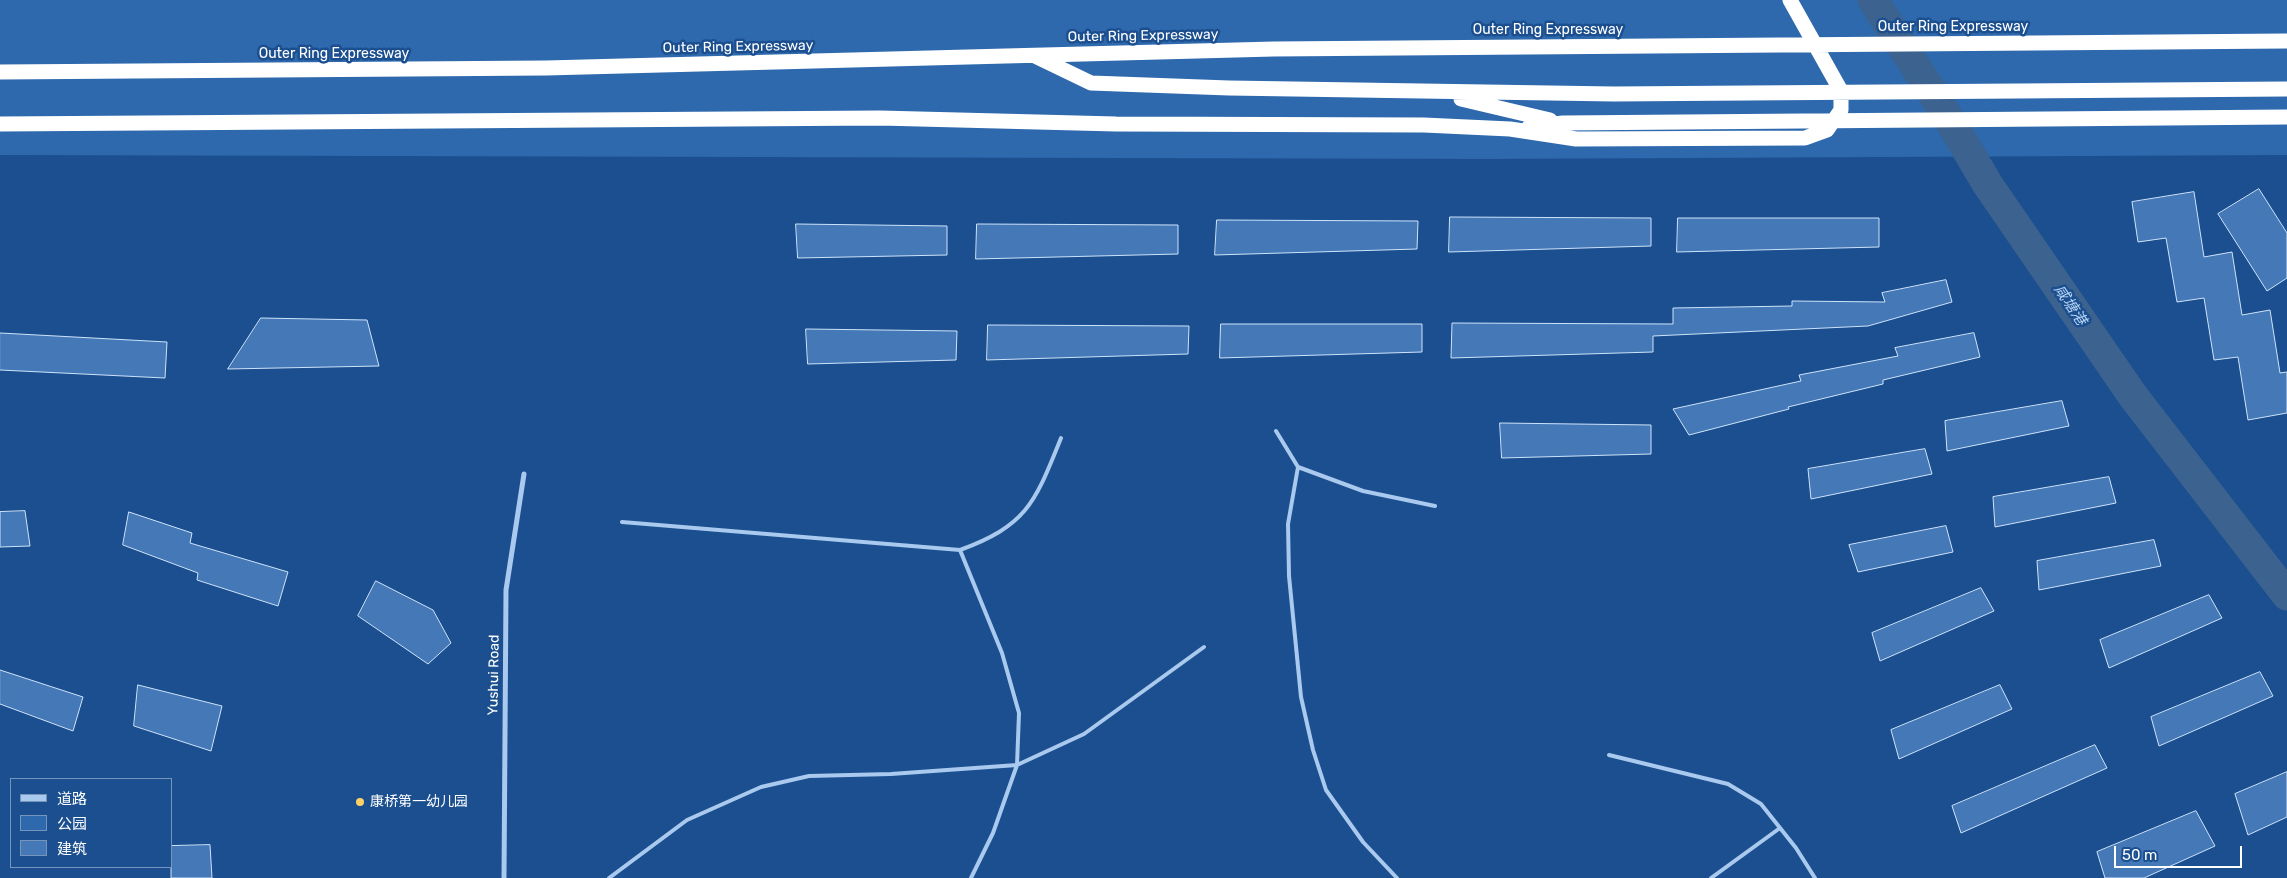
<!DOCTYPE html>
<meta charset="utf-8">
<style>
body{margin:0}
#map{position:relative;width:2287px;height:878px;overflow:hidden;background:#1b4f8f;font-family:Rubik,"Noto Sans SC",sans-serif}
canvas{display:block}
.legend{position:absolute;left:10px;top:778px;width:162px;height:90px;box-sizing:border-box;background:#1b4f8f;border:1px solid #7695bc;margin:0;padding:6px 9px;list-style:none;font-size:15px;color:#fff}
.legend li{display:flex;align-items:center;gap:10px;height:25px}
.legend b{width:25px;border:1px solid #7695bc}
.scale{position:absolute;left:2114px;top:846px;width:128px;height:22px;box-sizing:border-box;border:2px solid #fff;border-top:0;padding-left:6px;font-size:15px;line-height:18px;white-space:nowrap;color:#fff;-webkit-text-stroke:4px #1b4f8f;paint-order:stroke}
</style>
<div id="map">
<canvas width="2287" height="878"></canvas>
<ul class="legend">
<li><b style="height:6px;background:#a9c9ee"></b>道路</li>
<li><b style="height:14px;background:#2e69ad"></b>公园</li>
<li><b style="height:14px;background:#4478b7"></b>建筑</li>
</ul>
<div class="scale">50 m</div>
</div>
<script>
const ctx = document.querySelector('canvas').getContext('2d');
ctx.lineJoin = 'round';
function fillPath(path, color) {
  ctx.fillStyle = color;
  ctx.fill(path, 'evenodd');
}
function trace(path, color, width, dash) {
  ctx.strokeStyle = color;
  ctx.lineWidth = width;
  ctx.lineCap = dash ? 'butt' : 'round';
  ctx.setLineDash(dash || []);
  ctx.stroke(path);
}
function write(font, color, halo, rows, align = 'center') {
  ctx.font = font + ' Rubik,"Noto Sans SC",sans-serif';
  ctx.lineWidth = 5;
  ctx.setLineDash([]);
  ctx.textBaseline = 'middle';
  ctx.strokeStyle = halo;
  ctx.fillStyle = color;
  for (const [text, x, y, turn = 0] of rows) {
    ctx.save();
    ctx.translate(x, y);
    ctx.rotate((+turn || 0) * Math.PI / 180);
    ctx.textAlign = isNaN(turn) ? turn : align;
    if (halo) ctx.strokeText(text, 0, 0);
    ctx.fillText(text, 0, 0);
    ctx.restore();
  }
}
fillPath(new Path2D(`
 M0,0H2287V155L1486,159L0,155Z`), '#2e69ad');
trace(new Path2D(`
 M1873,0L1952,124L1988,185L2133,396L2287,595`), '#3c6290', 31);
const building = new Path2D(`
 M2259,189L2287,233V278L2267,291L2218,214Z
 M2194,192L2204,257L2232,252L2242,315L2270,310L2280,373L2287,372V413L2248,420L2238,357L2214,360L2204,298L2177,302L2166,238L2138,242L2132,202Z
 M1450,217L1651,218V246L1449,252Z
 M1678,218H1879V247L1677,252Z
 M1217,220L1418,221L1417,249L1215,255Z
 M796,224L947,226V255L798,258Z
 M977,224L1178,225V254L976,259Z
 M1946,280L1952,302L1868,326L1653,336V352L1451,358L1452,323L1673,324V308L1792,306V301L1885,302L1882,293Z
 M261,318L367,320L379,366L228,369Z
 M1221,324H1422V352L1220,358Z
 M988,325L1189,326L1188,354L987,360Z
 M806,329L957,331L956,360L808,364Z
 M0,333L167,342L165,378L0,370Z
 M1974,333L1980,357L1883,380V384L1788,407L1789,409L1689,435L1673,409L1801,381L1799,375L1898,356L1895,348Z
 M2062,401L2069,426L1947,451L1945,421Z
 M1500,423L1651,425V454L1502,458Z
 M1925,449L1932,474L1811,499L1808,469Z
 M2109,477L2116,503L1995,527L1993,497Z
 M25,511L30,546L0,547V512Z
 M129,512L192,533L190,543L288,572L278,606L197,580L198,573L123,545Z
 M1946,526L1953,552L1858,572L1849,545Z
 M2154,540L2161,566L2039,590L2037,561Z
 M376,581L433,610L451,643L428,664L358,616Z
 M1981,588L1994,611L1880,661L1872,633Z
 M2209,595L2222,618L2109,668L2100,640Z
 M0,670L83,697L73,731L0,704Z
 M2260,672L2273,696L2159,746L2151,717Z
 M138,685L222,706L211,751L134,726Z
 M2000,685L2012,709L1899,759L1891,730Z
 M2095,745L2107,768L1961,833L1952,806Z
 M2287,772V817L2248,835L2235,794Z
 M2196,811L2215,846L2144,878H2105L2097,852Z
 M210,845L212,878H171V846Z`);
fillPath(building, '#4478b7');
trace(building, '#cfe3fa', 1);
trace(new Path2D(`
 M1276,431L1298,467L1363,491L1435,506
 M1298,467L1288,524L1289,576L1301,697L1313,750L1326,790L1363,842L1397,878
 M622,522L960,550C1028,525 1035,502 1061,438
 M960,550L1002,653L1019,713L1017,765L993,833L971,878
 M1609,755L1728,784L1761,804L1796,848L1815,878
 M609,878L687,820L761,787L809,776L891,774L1017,765L1084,734L1204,647
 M1711,878L1780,828`), '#a9c9ee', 4);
trace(new Path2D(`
 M504,878L506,590L524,474`), '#a9c9ee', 5);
trace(new Path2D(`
 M1035,56L1091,83L1229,88L1614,94L2287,89
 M0,72L546,68L1274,49L2287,41
 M1461,99L1550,120
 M0,124L880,118L1116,124L1424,125L1510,129L1576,139L1805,138L1827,130L1841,110V91L1790,0
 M1529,127L1563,123L2287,117`), '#fff', 15);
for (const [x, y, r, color] of [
 [360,802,5,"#ffd166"]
]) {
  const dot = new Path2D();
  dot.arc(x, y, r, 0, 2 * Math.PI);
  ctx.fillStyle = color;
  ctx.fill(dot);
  trace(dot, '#1b4f8f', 2);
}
write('14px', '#fff', '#1b4f8f', [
 ["Outer Ring Expressway",1953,27],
 ["Outer Ring Expressway",1548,30],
 ["Outer Ring Expressway",1143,36,-1],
 ["Outer Ring Expressway",738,47,-1],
 ["Outer Ring Expressway",334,54],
 ["Yushui Road",494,675,-89]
]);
write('14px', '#fff', '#1b4f8f', [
 ["康桥第一幼儿园",370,802]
], 'left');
write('italic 15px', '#b5d3f5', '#1b4f8f', [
 ["咸塘港",2070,305,56]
]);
</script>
